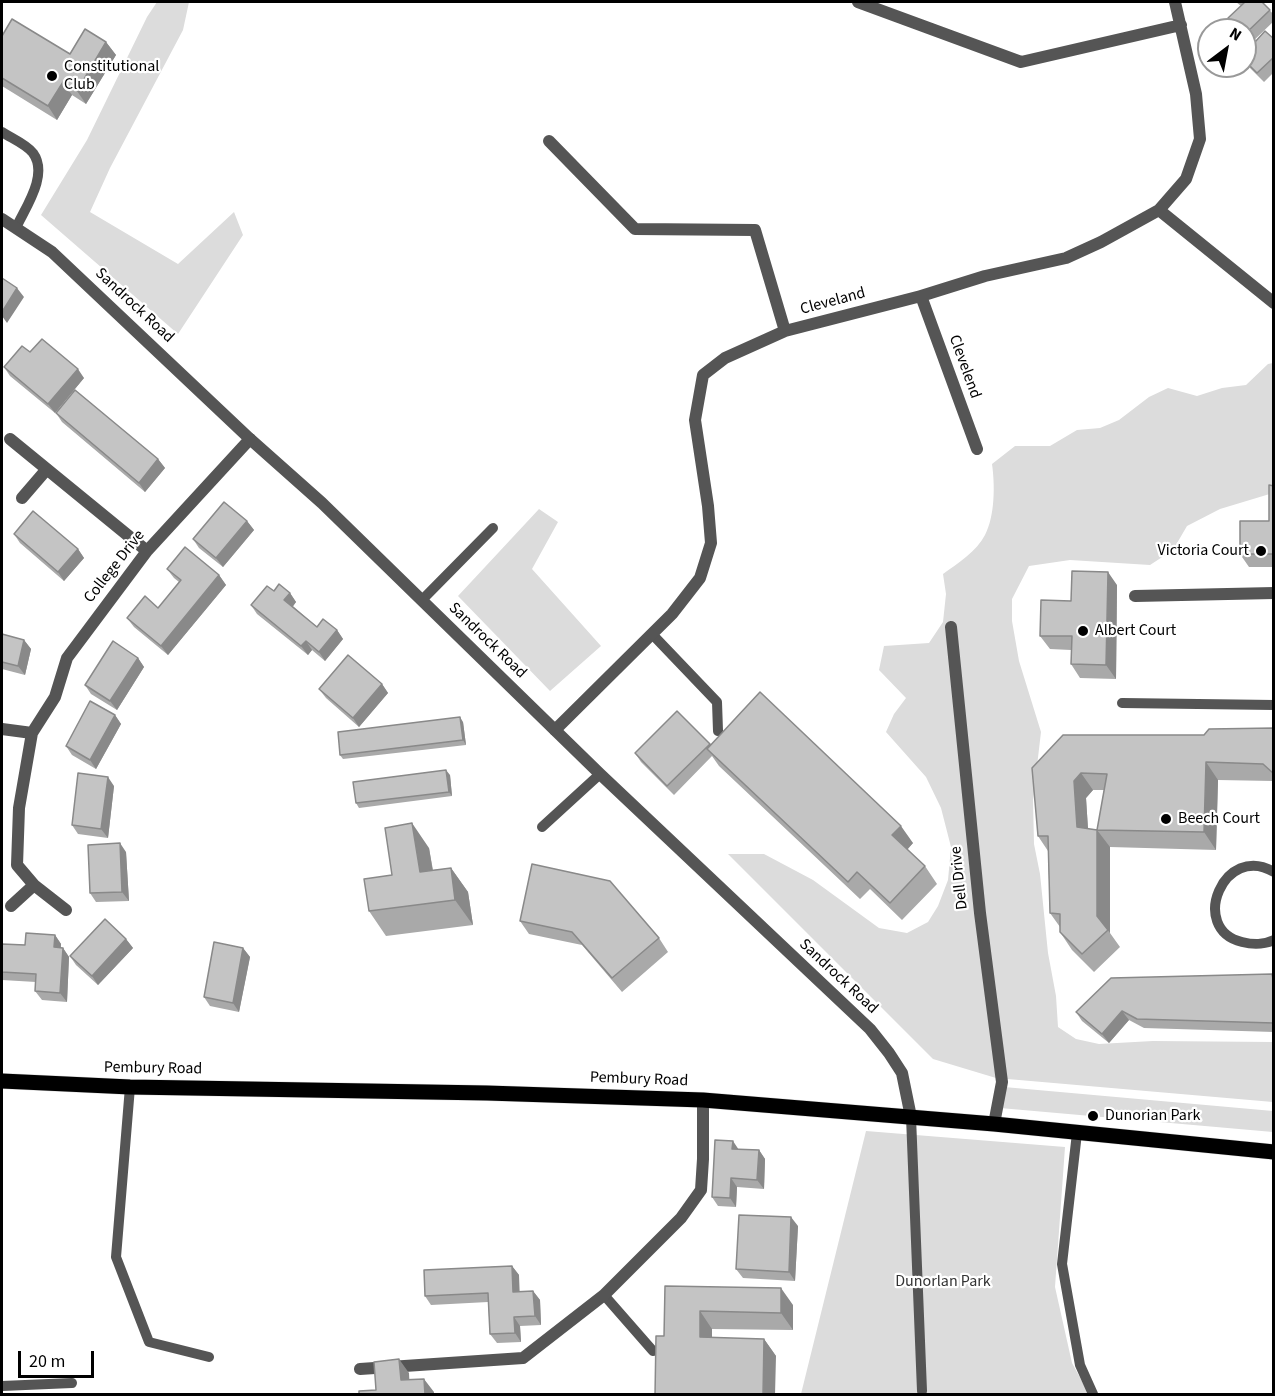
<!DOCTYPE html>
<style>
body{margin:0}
#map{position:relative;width:1275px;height:1396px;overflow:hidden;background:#fff;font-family:"Source Sans 3",sans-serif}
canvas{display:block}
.frame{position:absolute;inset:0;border:3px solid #000;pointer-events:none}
.north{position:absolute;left:1197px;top:18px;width:60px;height:60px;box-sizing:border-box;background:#fff;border:2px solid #999;border-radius:50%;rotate:32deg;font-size:16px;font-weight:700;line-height:24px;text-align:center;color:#000}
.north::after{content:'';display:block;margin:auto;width:21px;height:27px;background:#000;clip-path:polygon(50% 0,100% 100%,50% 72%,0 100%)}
.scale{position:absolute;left:18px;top:1351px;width:76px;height:27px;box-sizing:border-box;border:3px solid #000;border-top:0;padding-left:8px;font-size:18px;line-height:21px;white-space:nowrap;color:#000;-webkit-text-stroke:4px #fff;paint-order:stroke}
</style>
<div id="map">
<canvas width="1275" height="1396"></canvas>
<div class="frame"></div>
<div class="north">N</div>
<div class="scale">20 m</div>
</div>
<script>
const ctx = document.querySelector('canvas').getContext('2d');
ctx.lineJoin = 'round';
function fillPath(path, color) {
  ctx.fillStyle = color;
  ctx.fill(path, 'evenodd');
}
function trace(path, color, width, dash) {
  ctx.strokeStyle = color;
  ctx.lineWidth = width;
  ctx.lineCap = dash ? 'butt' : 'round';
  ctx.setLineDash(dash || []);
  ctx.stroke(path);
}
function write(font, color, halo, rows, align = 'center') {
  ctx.font = font + ' "Source Sans 3",sans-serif';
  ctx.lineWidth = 4.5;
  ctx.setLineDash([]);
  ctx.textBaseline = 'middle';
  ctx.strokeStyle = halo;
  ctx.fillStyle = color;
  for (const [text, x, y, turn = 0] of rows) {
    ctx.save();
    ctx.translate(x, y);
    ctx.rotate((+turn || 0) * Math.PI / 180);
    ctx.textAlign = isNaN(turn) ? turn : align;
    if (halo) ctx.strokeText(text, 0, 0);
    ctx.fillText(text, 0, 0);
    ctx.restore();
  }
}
fillPath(new Path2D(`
 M157,2H189L183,30L110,168L90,212L178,264L234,212L243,235L178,334L41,215L87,140L147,17Z
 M1273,363V493L1220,509L1187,526L1173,550L1150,565L1070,560L1029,566L1012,599V621L1019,661L1041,732L1033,800L1034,844L1040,874L1048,953L1056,996L1058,1027L1076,1039L1099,1044L1153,1041L1273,1042V1102L996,1078L933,1059L728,854H764L813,880L879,928L907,933L928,922L938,906L948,880L951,847L941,808L926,777L886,732L894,714L906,698L879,670L884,646L929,643L943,622L946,594L943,574C957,564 977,551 985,535C995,516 995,485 992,464L1015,446H1050L1077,430L1100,428L1119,420L1149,397L1168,388L1197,396L1222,388L1246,385L1268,364Z
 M539,509L558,522L532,569L601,646L550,691L458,596Z
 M1004,1087L1273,1111V1132L1000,1108Z
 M866,1131L1065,1147L1055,1287L1072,1363L1089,1394H801Z`), '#dcdcdc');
const primary = new Path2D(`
 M2,1081L130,1087L487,1093L703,1100L994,1124L1274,1152`);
trace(primary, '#dbdbdb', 16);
trace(new Path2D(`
 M2,132C11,138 26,144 33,153C49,175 25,208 16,228
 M422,600L493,528
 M652,634L717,702L718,731
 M1122,703L1274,705
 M542,827L600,774
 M1274,872C1224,842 1188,929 1242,942C1254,945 1263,945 1274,940
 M130,1087L116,1257L149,1342L209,1357
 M911,1117L922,1391
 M1077,1133L1062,1264L1080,1365L1093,1394
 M604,1295L653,1351
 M2,1386L72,1383`), '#555', 10);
trace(new Path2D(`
 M858,2L1021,62L1181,25
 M549,141L635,229L755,230L785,331
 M1159,210L1274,303
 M921,296L977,449
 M10,439L147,551
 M22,498L47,469
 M1135,596L1274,593
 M951,627L980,913L1002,1082L994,1124
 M2,729L32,733
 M555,730L672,614L700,578L711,543L708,506L695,420L703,375L725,358L785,331L921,296L985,276L1066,258L1101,242L1159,210L1186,179L1200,139L1196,94L1175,2
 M11,906L34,885
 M66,910L34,885L17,865L19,808L32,733L55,697L67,658L147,551L250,439
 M360,1369L523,1358L604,1295L681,1218L701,1190L703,1159V1100`), '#555', 12);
trace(new Path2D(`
 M2,219L52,252L250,439L322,503L600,774L870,1029L889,1053L902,1073L911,1117`), '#555', 12);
trace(primary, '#000', 15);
fillPath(new Path2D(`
 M1236,2H1262L1274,15V21L1250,44L1245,38V30H1237L1228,18L1241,6Z
 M2,36L70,54L106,42L116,55L86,104L72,95L57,120L2,86Z
 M1274,39V72L1264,82L1245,63V53Z
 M30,352L84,378L55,413L10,376L4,367Z
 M56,413L158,459L165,468L145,492L62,422Z
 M1274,486V567H1249L1240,554L1269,521Z
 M247,521L254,530L223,567L199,548L193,539Z
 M14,534L78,549L84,558L64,581L20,543Z
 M167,569L219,575L226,585L168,655L134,627L127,618L158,608L179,582L174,578Z
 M1117,585L1116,679L1080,678L1071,664V650L1050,649L1040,636Z
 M274,591L290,593L296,602L293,606L317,627L337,630L343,639L325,661L312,650L308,655L257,614L251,605Z
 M2,634L24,640L31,649L25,675L2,669Z
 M138,658L144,667L117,710L91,694L85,685Z
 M382,684L388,693L359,727L326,698L319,689Z
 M115,715L121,724L96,769L72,755L66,746Z
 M463,722L466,745L343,759L340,755Z
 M1274,728V781L1218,780L1216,850L1110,847V933L1120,947L1094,972L1072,950L1060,932V927L1050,913L1048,851L1038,836L1032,768L1204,735ZM1093,790H1104L1097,830L1088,829L1086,798Z
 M710,744L913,843L907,850L925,866L937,884L902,920L870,889L860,899L719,766L712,756L674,795L641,762L635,753Z
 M450,775L452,796L359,808L356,803Z
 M114,786L108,838L78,834L72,825Z
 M429,848L433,870L451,868L468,892L473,925L386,936L369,911L392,875Z
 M126,852L129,901L96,902L90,893Z
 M520,921L659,938L668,952L622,992L582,945L529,934Z
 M55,935L61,944V948H63L69,957L67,1002L42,1000L35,991L36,982L2,980V944L25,945Z
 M126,939L133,948L98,985L76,965L70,956Z
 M243,948L250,957L239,1012L210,1006L204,997Z
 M1272,974L1274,977V1032L1144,1028L1129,1020L1109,1043L1082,1021L1076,1012Z
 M739,1149L759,1150L765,1159L764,1189L737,1187L736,1207L718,1206L712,1197Z
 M798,1226L795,1281L743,1278L736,1269Z
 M512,1266L519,1275V1292L533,1291L540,1300L541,1325L520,1326L521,1342L497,1343L490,1334L488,1302L431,1305L425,1296Z
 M665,1286L793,1305V1330L712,1329V1338L764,1339L776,1356L664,1336Z`), '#a9a9a9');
fillPath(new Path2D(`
 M106,42L116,55L86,104L77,91Z
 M63,82L72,95L57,120L48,106Z
 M17,288L24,297L7,323L2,316V312Z
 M78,369L84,378L55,413L48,404Z
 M158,459L165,468L145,492L139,483Z
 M247,521L254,530L223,567L216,558Z
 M78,549L84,558L64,581L58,572Z
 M1108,572L1117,585L1116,679L1106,665Z
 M219,575L226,585L168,655L161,646Z
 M290,593L296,602L291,609L284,600Z
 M337,630L343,639L325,661L319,652Z
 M24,640L31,649L25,675L18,666Z
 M306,641L312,650L308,655L301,646Z
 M138,658L144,667L117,710L110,701Z
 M382,684L388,693L359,727L353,718Z
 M115,715L121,724L96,769L90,760Z
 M460,717L463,722L466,745L463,740Z
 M1206,762L1218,780L1216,850L1204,832Z
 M446,770L450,775L452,796L449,792Z
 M1081,773L1093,790L1086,798L1089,844L1077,827L1074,781Z
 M108,777L114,786L108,838L101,829Z
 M412,823L429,848L437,897L420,872Z
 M901,826L913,843L904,853L892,835Z
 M1097,830L1110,847V933L1097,916Z
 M120,843L126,852L129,901L122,892Z
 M451,868L468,892L473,925L455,900Z
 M55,935L61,944L60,956L54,947Z
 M126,939L133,948L98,985L92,976Z
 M63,948L69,957L67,1002L60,993Z
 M243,948L250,957L239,1012L233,1003Z
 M1122,1011L1129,1020L1109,1043L1102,1034Z
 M733,1141L739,1150L732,1149Z
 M759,1150L765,1159L764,1189L757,1180Z
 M731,1178L737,1187L736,1207L730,1198Z
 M791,1217L798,1226L795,1281L789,1272Z
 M512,1266L519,1275L520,1301L513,1292Z
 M781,1288L793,1305V1330L781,1313Z
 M533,1291L540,1300L541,1325L535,1316Z
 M700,1311L712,1329V1355L700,1337Z
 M514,1317L520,1326L521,1342L515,1333Z
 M764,1339L776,1356L775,1395H763Z
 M399,1359L409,1373L410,1394L401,1380Z
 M424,1379L434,1392V1395H425Z`), '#898989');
const building = new Path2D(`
 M1245,2H1262L1270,10L1245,34V30H1239L1228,18Z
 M12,19L70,54L85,29L106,42L77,91L63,82L48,106L2,78V36Z
 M1265,31L1274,39V57L1257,73L1245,61V53Z
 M2,278L17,288L2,312Z
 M42,339L78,369L48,404L4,367L22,346L30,352Z
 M75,390L158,459L139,483L56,413Z
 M1269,485L1274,486V554H1240V521H1269Z
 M224,502L247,521L216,558L193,539Z
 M33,511L78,549L58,572L14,534Z
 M185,547L219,575L161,646L127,618L145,596L158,608L181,580L167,569Z
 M1072,571L1108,572L1106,665L1071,664L1072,636H1040L1041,600L1071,601Z
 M279,584L290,593L284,600L317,627L323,619L337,630L319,652L306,641L301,646L251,605L267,586L274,591Z
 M2,634L24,640L18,666L2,662Z
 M113,641L138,658L110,701L85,685Z
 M348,655L382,684L353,718L319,689Z
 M760,692L901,826L892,835L925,866L890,903L857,872L848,882L707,749Z
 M90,701L115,715L90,760L66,746Z
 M677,711L710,744L667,786L635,753Z
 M460,717L463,740L340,755L338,732Z
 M1274,728V774L1263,764L1206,762L1204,832L1097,830V916L1108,930L1082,954L1060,932V914L1050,913L1048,836H1038L1032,768L1063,735H1204L1209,729ZM1081,773L1107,774L1097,830L1077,827L1074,781Z
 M446,770L449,792L356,803L353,782Z
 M78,773L108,777L101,829L72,825Z
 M412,823L420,872L451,868L455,900L369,911L364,879L392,875L385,828Z
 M120,843L122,892L90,893L88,845Z
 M532,864L610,881L659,938L612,978L572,932L520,921Z
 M105,919L126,939L92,976L70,956Z
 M26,933L55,935L54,947L63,948L60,993L35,991L36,974L2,972V944L25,945Z
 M214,942L243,948L233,1003L204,997Z
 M1272,974L1274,983V1023L1137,1019L1122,1011L1102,1034L1076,1012L1111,978Z
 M715,1140L733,1141L732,1149L759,1150L757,1180L731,1178L730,1198L712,1197Z
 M739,1215L791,1217L789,1272L736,1269Z
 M512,1266L513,1292L533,1291L535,1316L514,1317L515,1333L490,1334L488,1293L425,1296L424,1270Z
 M665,1286L781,1288V1313L700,1311V1337L764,1339L763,1395H655L656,1336H664Z
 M399,1359L401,1380L424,1379L425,1395H359V1391L376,1390L374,1362Z`);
fillPath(building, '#c4c4c4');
trace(building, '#898989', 1.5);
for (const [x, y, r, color] of [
 [52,76,6,"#000"],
 [1261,551,6,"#000"],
 [1083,631,6,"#000"],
 [1166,819,6,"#000"],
 [1093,1116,6,"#000"]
]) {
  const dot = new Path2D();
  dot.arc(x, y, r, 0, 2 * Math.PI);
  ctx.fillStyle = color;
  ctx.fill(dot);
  trace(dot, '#fff', 2);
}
write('16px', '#000', '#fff', [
 ["Constitutional",64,67],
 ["Club",64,85],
 ["Victoria Court",1249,551,"right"],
 ["Albert Court",1095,631],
 ["Beech Court",1178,819],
 ["Dunorian Park",1105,1116]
], 'left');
write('16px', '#000', '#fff', [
 ["Cleveland",833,302,-15],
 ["Sandrock Road",134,306,43],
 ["Clevelend",964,367,70],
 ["College Drive",115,567,-52],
 ["Sandrock Road",487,641,44],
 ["Dell Drive",960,878,-96],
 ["Sandrock Road",838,977,43],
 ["Pembury Road",153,1069,1],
 ["Pembury Road",639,1080,2]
]);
write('16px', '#333', '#fff', [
 ["Dunorlan Park",943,1282]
]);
</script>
